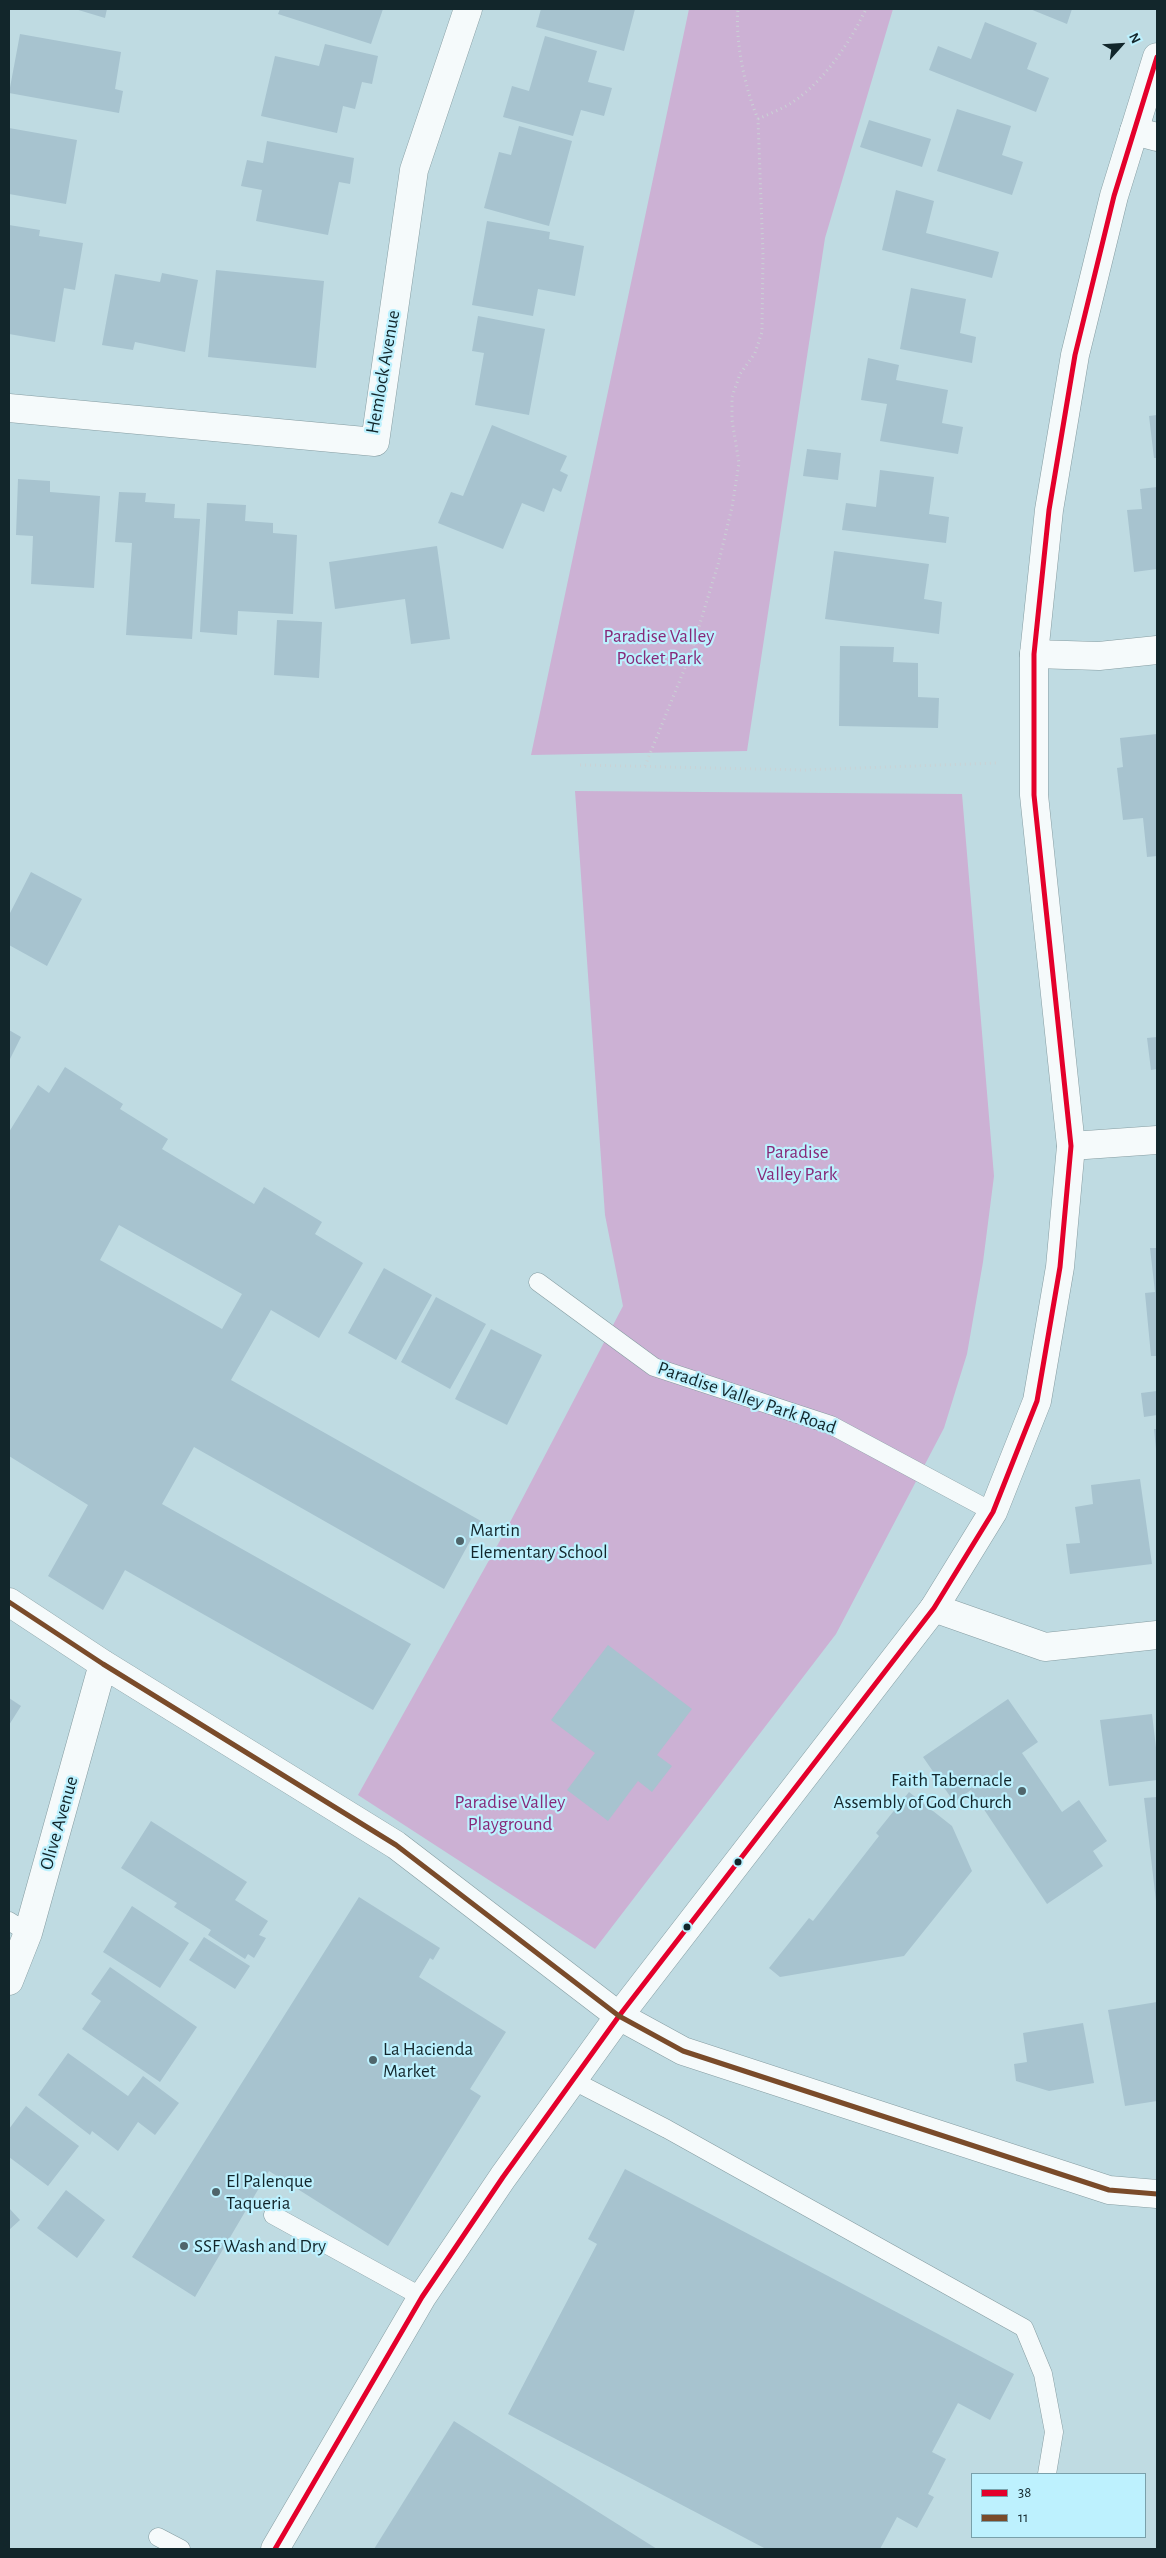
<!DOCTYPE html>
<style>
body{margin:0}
#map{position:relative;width:1166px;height:2558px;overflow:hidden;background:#bfdbe2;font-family:"Alegreya Sans",sans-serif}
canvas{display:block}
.frame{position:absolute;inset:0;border:10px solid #12262b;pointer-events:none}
.legend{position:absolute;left:971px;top:2473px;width:175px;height:65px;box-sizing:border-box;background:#bdf1fe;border:1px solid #79a0aa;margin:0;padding:6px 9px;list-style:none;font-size:15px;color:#12262b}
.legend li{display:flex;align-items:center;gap:10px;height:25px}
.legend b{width:25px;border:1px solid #79a0aa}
.north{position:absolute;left:1096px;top:20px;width:50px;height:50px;-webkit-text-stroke:4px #bdf1fe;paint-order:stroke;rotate:64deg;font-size:14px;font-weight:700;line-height:20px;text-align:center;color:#12262b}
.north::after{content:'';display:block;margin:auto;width:18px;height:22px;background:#12262b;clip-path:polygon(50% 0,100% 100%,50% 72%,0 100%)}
</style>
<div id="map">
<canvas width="1166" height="2558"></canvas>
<div class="frame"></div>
<ul class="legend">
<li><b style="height:6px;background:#e4002b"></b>38</li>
<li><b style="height:6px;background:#7a4b2a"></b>11</li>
</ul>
<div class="north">N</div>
</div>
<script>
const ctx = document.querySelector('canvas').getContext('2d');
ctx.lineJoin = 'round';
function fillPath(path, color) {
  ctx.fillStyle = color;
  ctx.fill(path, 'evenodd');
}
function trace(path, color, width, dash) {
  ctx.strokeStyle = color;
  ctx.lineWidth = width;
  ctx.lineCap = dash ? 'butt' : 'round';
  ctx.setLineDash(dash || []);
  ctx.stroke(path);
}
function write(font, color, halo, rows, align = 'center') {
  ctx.font = font + ' "Alegreya Sans",sans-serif';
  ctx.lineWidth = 4.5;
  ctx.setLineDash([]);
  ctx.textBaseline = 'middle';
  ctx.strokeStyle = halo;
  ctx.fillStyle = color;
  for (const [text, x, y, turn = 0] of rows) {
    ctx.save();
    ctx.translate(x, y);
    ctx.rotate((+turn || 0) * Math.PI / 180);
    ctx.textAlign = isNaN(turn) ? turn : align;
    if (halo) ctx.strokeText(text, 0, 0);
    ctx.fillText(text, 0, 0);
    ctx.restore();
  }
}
fillPath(new Path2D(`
 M689,9H893L825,238L747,751L531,755Z
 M575,791L962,794L994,1176L983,1262L967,1354L944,1428L836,1634L595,1949L358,1795L507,1528L623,1306L605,1215Z`), '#ccb1d4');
fillPath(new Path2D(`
 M75,9H107L105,18Z
 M280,9H383L371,44L278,14Z
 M541,9H635L624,51L536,27Z
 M1030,9H1072L1067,24Z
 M985,22L1037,43L1027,69L1049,78L1036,112L929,70L938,46L971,59Z
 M20,34L121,52L115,89L123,91L119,113L9,93Z
 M545,36L597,51L588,82L612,88L604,116L581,110L573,136L503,117L512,86L529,91Z
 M325,44L378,56L372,84L362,82L355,109L343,106L337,133L261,116L275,56L319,66Z
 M957,109L1011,126L1002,155L1023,162L1012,195L937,171Z
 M869,120L931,139L922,167L860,147Z
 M519,126L572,141L549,226L484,208L499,152L511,155Z
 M9,128L77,140L66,204L9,194Z
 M267,141L354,158L350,184L339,182L328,235L256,221L262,190L241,186L247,160L263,163Z
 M896,190L934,201L926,233L999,252L992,278L882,250Z
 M487,221L550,232L549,239L584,246L575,296L538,289L533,316L472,305Z
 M9,225L40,230L39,236L83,243L75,290L64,288L55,342L9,334Z
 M216,270L324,281L316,368L208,357Z
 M162,273L198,280L185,352L135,342L133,350L102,345L115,274L160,282Z
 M911,288L966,299L960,333L976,337L972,363L900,349Z
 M478,316L545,329L529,415L475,405L484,353L472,351Z
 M868,358L899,365L896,380L948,390L942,423L963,427L958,454L880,441L887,404L861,400Z
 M1157,415V458H1154L1149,416Z
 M492,425L567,456L560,471L568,475L561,492L553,488L544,512L522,503L503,549L438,523L451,492L463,496Z
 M807,449L841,453L838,480L803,476Z
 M880,470L934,477L929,514L949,517L946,543L842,530L846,503L876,507Z
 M18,479L50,481V492L100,496L94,588L31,584L33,536L16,535Z
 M1157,487V569L1134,572L1127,510L1142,509L1140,489Z
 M119,492L146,493L145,502L175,504L174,518L200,519L192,639L126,635L132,543L115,542Z
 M207,503L246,505L245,521L273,523V533L297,535L293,614L238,611L237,635L200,632Z
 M437,546L450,639L411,644L405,599L335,609L329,562Z
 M834,551L929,564L924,599L942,602L939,634L825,619Z
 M277,620L322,622L319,678L274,675Z
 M840,646L894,647L893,662L918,663V697L939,698L938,728L839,726Z
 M1157,734V856L1147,857L1143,818L1123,820L1117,768L1123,767L1120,738Z
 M31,872L82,899L47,966L9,945V915Z
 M9,1030L21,1037L9,1061Z
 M1157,1037V1069L1151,1070L1147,1038Z
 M65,1067L123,1104L120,1109L168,1139L162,1149L254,1204L264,1187L322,1222L315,1234L363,1263L319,1338L271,1310L231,1380L481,1521L444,1589L194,1447L162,1504L411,1644L373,1710L125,1570L103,1610L48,1576L88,1505L9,1456V1132L38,1085L49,1093ZM119,1225L242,1294L222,1329L100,1260Z
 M1150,1248H1157V1356H1151L1145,1293L1155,1292Z
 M384,1268L432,1295L396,1360L348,1333Z
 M436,1297L486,1324L450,1389L401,1362Z
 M491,1329L542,1355L507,1425L455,1399Z
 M1157,1391V1415L1144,1417L1141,1393Z
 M1154,1429H1157V1449H1156Z
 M1140,1479L1152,1564L1070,1574L1066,1544L1080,1543L1075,1507L1093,1504L1091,1485Z
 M608,1645L692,1709L657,1755L672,1766L652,1792L638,1781L608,1821L567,1790L595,1753L551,1720Z
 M9,1698L21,1706L9,1725Z
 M1008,1699L1038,1742L1022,1753L1062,1812L1079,1800L1107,1841L1093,1851L1103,1866L1047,1904L971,1790L954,1802L923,1757Z
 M1152,1714L1157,1756V1780L1109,1786L1100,1720Z
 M909,1792L952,1826L972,1871L904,1956L780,1977L769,1968L809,1918L813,1921L879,1836L876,1833Z
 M1157,1797V1901H1156L1144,1798Z
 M151,1821L247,1882L235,1900L268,1921L259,1935L266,1938L254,1958L248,1954L245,1959L208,1935L211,1930L174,1907L177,1903L121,1868Z
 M359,1897L440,1948L433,1960L430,1958L419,1977L506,2032L470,2089L481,2096L388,2246L269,2171L195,2297L132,2257Z
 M132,1906L189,1943L160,1988L103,1952Z
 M204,1937L250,1966L235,1989L189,1960Z
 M110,1967L197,2027L160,2082L82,2029L101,2001L91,1994Z
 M1157,2002V2101L1125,2106L1108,2010Z
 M1083,2023L1094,2083L1049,2091L1016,2081L1014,2064L1027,2062L1023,2033Z
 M68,2053L128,2096L143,2076L179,2103L155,2135L138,2122L118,2151L92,2131L90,2135L38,2095Z
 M26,2106L79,2146L48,2186L9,2157V2129Z
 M625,2169L1014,2374L990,2420L958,2403L932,2452L946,2459L928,2494L934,2497L917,2528L897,2517L880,2549H766L508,2414L597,2244L588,2239Z
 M66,2190L105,2220L77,2258L37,2228Z
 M9,2208L20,2220L9,2230Z
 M454,2421L657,2549H374Z`), '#a7c3cf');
const service = new Path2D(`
 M538,1282L654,1367L831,1425L993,1512
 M9,1921L28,1933
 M572,2080L667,2129L1024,2328L1043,2374L1054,2432L1047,2474
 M273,2215L422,2297
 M158,2537L181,2549`);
const minor = new Path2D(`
 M1134,131L1157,137
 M9,408L375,442L414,170L468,9
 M1034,654L1099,656L1157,650
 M1071,1146L1157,1140
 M9,1602L103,1664L396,1845L619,2016L683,2051L1109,2190L1157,2194
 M934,1608L1045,1647L1157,1635
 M9,1981L28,1933L103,1664`);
const tertiary = new Path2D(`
 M275,2549L422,2297L503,2177L619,2016L934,1608L993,1512L1037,1401L1060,1267L1071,1146L1034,795V654L1049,510L1075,355L1114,196L1157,57`);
trace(service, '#859ca1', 19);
trace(minor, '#859ca1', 29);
trace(tertiary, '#859ca1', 29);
trace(new Path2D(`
 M758,119C769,114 782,109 793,102C825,80 849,44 866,9
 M580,765L803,770L998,763
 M645,766L691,653L719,561L732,507L739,463L732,420V397L740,374L755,353L762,332L763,255L758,119C745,89 735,41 738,9`), '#cad2d5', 3, [1, 4]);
trace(service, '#f5fafb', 18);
trace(minor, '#f5fafb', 28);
trace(tertiary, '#f5fafb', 28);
trace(new Path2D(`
 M275,2549L422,2297L503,2177L619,2016L934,1608L993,1512L1037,1401L1060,1267L1071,1146L1034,795V654L1049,510L1075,355L1114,196L1157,57`), '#e4002b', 5);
trace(new Path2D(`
 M9,1602L103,1664L396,1845L619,2016L683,2051L1109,2190L1157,2194`), '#7a4b2a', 5);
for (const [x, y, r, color] of [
 [460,1541,5,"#4f656b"],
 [1022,1791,5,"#4f656b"],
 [738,1862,4.5,"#12262b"],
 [687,1927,4.5,"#12262b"],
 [373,2060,5,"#4f656b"],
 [216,2192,5,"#4f656b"],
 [184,2246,5,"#4f656b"]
]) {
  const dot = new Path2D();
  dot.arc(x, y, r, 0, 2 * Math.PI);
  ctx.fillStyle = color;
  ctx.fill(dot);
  trace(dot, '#bdf1fe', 2);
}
write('19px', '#12262b', '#bdf1fe', [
 ["Hemlock Avenue",383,372,-80],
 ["Paradise Valley Park Road",747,1398,19],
 ["Olive Avenue",59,1823,-74]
]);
write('19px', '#872979', '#bdf1fe', [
 ["Paradise Valley",659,636],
 ["Pocket Park",659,658],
 ["Paradise",797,1152],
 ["Valley Park",797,1174],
 ["Paradise Valley",510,1802],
 ["Playground",510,1824]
]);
write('19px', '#12262b', '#bdf1fe', [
 ["Martin",470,1530],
 ["Elementary School",470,1552],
 ["Faith Tabernacle",1012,1780,"right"],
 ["Assembly of God Church",1012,1802,"right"],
 ["La Hacienda",383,2049],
 ["Market",383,2071],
 ["El Palenque",226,2181],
 ["Taqueria",226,2203],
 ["SSF Wash and Dry",194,2246]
], 'left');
</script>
